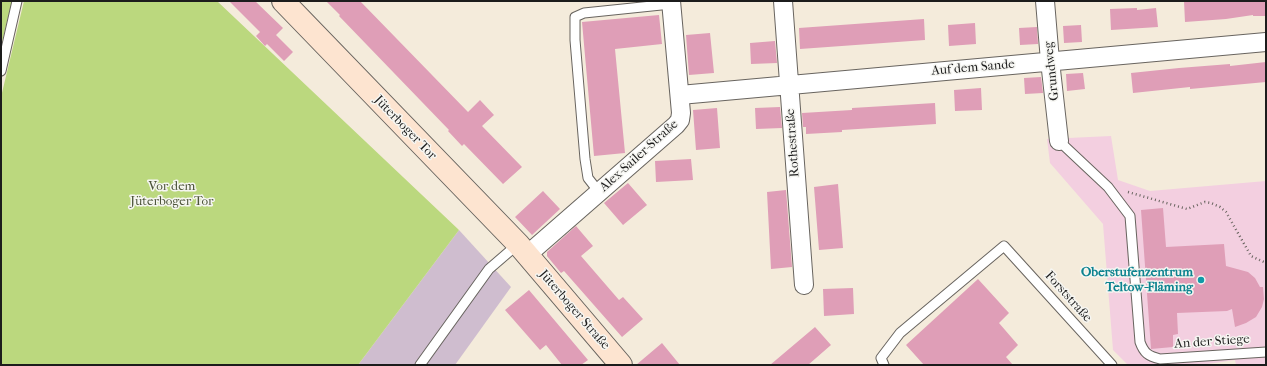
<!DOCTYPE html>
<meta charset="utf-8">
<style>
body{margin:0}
#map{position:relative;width:1267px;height:366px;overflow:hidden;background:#f4ebdb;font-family:"IM FELL French Canon",serif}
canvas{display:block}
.frame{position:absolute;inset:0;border:2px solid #1c1c1c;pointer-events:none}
</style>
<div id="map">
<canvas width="1267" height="366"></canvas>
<div class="frame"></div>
</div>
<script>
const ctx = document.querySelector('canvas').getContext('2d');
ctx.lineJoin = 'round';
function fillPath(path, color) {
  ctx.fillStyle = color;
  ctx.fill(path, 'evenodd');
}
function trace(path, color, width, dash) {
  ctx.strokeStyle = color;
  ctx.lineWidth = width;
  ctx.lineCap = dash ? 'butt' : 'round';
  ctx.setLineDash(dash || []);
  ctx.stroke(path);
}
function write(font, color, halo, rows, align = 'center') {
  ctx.font = font + ' "IM FELL French Canon",serif';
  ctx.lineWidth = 3;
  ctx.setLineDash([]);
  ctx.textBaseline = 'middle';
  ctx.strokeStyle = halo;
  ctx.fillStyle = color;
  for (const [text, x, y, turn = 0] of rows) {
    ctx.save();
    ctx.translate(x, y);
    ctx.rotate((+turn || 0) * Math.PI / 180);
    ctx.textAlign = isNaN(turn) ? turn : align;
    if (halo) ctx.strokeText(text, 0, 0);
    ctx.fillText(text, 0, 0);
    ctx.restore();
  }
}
fillPath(new Path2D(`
 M1111,136L1118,180L1150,191L1266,181V365H1236L1235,360L1201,365H1128L1113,350L1103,224L1050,163L1047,139Z`), '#f3cfe0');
fillPath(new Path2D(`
 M459,230L511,287L455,365H358Z`), '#cfbdcf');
fillPath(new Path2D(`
 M1,1H12L1,46Z
 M24,1H217L459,230L358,365H1V97Z`), '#bbd87e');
fillPath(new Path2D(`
 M229,1H255L283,28L276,35L293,52L284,61L267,44L265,46L256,36L260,32Z
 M326,1H360L468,112L480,100L494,115L482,126L522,167L503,184L464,144L462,146L448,131L449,130L339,16L340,15Z
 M1184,1H1266V16H1253V15L1226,19L1185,22Z
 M1137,8V10L1156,8L1158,27L1111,30L1110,9Z
 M659,15L662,44L615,49L625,153L594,156L582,22Z
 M924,19L925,40L800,49L799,28Z
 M975,23L976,44L949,46L948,25Z
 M1081,25L1082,42L1064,43L1063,26Z
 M1037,27L1038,44L1020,45L1019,28Z
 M710,33L714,73L689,75L686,35Z
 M775,41L777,63L751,64L750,43Z
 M1266,62V82L1190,89V87L1133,93L1131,73L1179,68L1230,64V66Z
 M1083,73L1085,89L1067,91L1066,74Z
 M1041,77L1043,93L1025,94L1024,78Z
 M981,88L982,110L955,111L954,90Z
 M935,103L936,124L842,130V132L806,134V127H803L802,113L852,110V108Z
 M780,107L782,128L756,129L755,108Z
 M717,108L720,148L696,150L693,110Z
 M691,159L693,180L656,182L655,161Z
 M628,183L647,205L623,225L604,203Z
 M838,184L843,248L819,250L814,187Z
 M786,190L792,267L771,269L767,192Z
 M543,191L560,209L532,235L515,217Z
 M1163,208L1166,247L1224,244L1226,266L1248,272L1255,278L1260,287H1263L1264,299L1262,307L1256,317L1246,323L1235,327L1232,309L1227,311L1177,313L1178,334L1173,335V347L1151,349L1141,210Z
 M576,226L593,246L581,256L619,300L623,297L643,319L622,337L564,271L561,273L547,256V252Z
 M978,279L1009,313L999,323L1018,345L1006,357L1013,365H924L906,345Z
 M853,288L854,314L824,316L823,289Z
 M529,290L588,360L581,365H562L546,345L540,350L505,310Z
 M815,327L831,345L808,365H770Z
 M662,343L680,365H636Z`), '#df9eb7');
const service = new Path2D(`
 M1,71L17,1
 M1059,141L1108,187L1130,216L1140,342C1144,353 1148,356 1160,359L1266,352
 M599,192L588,178L585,159L575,40V17L584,13L671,4
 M420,365L489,269L518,244
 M884,365L881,358L900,333L1004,246L1112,365`);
const minor = new Path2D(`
 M783,1L804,285
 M1045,1L1050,61L1059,141
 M680,95L1266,42
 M527,255L676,125L680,120L681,113L671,1`);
const secondary = new Path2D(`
 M283,1L518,244L621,365`);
trace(service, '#68645f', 11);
trace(minor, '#68645f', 20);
trace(secondary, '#68645f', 24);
trace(new Path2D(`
 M1128,192L1187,209L1205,202L1211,203L1220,207L1226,212L1251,256L1266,263`), '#68645f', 2.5, [1, 3]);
trace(service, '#fff', 9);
trace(minor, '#fff', 18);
trace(secondary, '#fde4d0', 22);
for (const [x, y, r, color] of [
 [1201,280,4,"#0f9aa8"]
]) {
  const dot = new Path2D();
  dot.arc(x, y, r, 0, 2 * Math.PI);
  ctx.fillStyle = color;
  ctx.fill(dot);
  trace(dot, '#f6f6f2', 1.5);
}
write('13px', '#1c1c1c', '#f6f6f2', [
 ["Auf dem Sande",973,68,-5],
 ["Grundweg",1052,71,-96],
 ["Jüterboger Tor",405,128,46],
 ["Rothestraße",793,143,-94],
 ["Alex-Sailer-Straße",639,156,-42],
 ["Forststraße",1068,297,48],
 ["Jüterboger Straße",574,310,49],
 ["An der Stiege",1212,342,-4]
]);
write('13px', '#4c5439', '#f6f6f2', [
 ["Vor dem",172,187],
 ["Jüterboger Tor",172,202]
]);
write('bold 13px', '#0d838f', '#f6f6f2', [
 ["Oberstufenzentrum",1193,273],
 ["Teltow-Fläming",1193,288]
], 'right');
</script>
